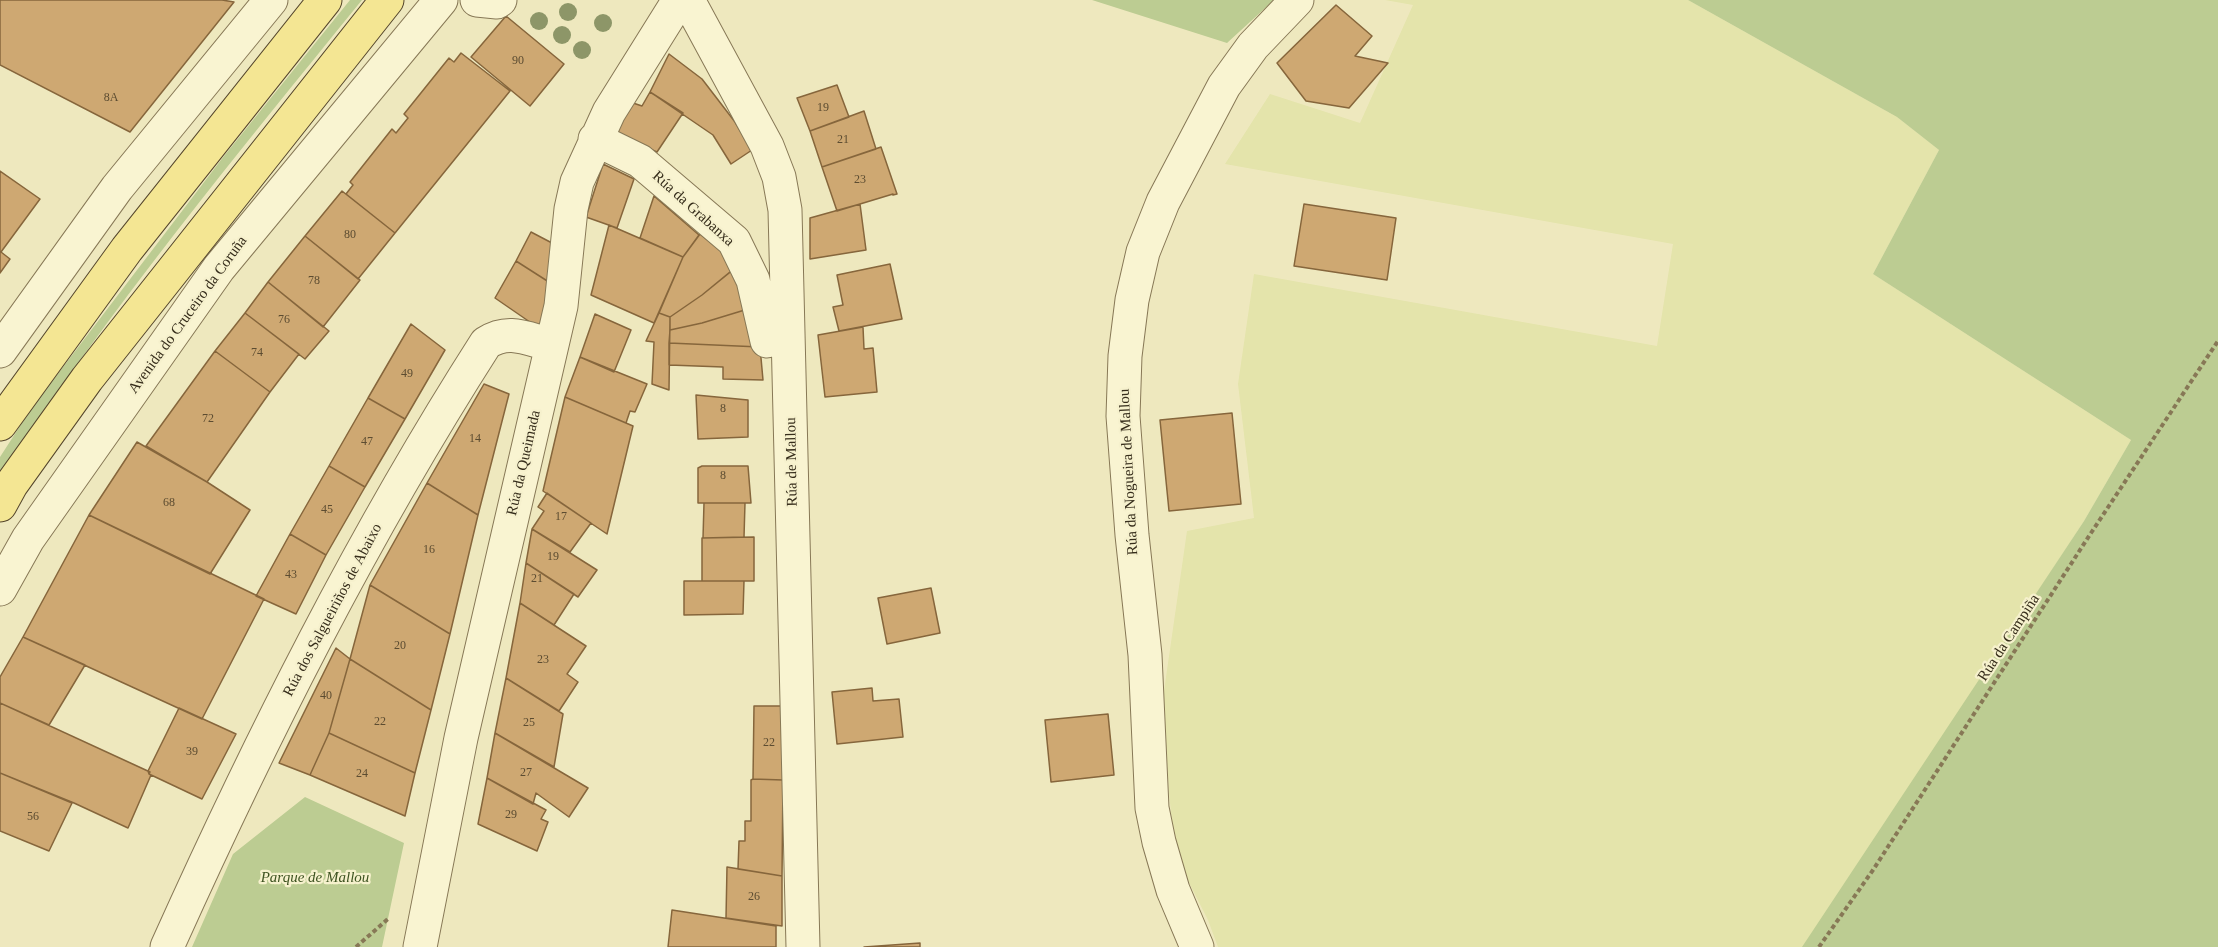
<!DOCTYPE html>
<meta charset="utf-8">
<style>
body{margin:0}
canvas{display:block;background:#eee8be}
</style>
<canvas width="2218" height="947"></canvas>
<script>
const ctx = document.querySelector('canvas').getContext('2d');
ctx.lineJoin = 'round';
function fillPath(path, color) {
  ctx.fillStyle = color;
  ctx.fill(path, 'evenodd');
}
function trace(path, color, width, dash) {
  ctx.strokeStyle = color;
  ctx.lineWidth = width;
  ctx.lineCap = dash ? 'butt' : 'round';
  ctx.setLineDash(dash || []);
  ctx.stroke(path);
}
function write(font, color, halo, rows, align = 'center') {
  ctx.font = font + ' "Times New Roman",serif';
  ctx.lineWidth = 4.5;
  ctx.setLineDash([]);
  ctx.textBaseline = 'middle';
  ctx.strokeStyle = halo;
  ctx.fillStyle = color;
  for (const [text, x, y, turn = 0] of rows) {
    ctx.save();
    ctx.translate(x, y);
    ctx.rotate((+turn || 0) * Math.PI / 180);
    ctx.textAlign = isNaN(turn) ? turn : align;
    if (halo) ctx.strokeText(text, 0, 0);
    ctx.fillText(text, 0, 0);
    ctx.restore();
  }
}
fillPath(new Path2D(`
 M1385,0H1688L1897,117L1939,150L1873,274L2131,440L2084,521L1806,947H1218L1208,920L1175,855L1169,792L1163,698L1187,531L1254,518L1238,384L1254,274L1657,346L1673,244L1225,164L1270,94L1360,123L1413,5Z`), '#e4e4ab');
fillPath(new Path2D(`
 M350,0H362C236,155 109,310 0,477V457L31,409L224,156Z
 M1092,0H1274L1227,43Z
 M1688,0H2218V947H1802L2084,521L2131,440L1873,274L1939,150L1897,117Z
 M305,797L404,843L382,947H192L233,854Z`), '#bccc92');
const building = new Path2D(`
 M0,0H222L234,2L130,132L0,65Z
 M1336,5L1372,36L1355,56L1388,63L1349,108L1306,101L1277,63Z
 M506,16L564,64L530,106L471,57Z
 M461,53L510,91L395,233L346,194L353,185L350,182L392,129L396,133L408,118L404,114L449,58L454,62Z
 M669,54L702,79L735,122L752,150L731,164L713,135L650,92Z
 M837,85L849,117L810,131L797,98Z
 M650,92L683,113L657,152L614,134L630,102L642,106Z
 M864,111L876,149L822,167L810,131Z
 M881,147L897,194L893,195V194L837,211L822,167Z
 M603,164L634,179L617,228L586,217Z
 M0,171L40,199L1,252L10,259L0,273Z
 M342,191L395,233L358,279L305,236Z
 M654,196L699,235L683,257L640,238Z
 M860,204L866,250L810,259V218Z
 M1304,204L1396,218L1387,280L1294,266Z
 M609,225L683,257L654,323L591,295Z
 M531,232L552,243V284L516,261Z
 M700,234L739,265L702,295L670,317L659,313L683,257Z
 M305,236L360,280L323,327L268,282Z
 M516,261L552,284L540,329L495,298Z
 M890,264L902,319L839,331L833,307L843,305L837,275Z
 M736,267L748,309L702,323L670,330V317L702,295Z
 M268,282L329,331L305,359L245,313Z
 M748,309L760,347L669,343L670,330L702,323Z
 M245,313L299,354L270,392L215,351Z
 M659,313L670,317L669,390L652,384L654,342L646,341Z
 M595,314L631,330L614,372L580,357Z
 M411,324L445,350L405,419L368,398Z
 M863,327L864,349L873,348L877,392L825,397L818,335Z
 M669,343L760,347L763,380L723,379V367L669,365Z
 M215,351L270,392L207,482L146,446Z
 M580,357L647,384L635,412L630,411L626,423L565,397Z
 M484,384L509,394L478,515L427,483Z
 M696,395L748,400V437L698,439Z
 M565,397L633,426L607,534L543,491Z
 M368,398L405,419L365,487L329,466Z
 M1232,413L1241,504L1169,511L1160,420Z
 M137,442L207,482L250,510L210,574L89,515Z
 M329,466L365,487L326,555L290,534Z
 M702,466H748L751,503H698V468Z
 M427,483L478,515L450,634L370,585Z
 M547,493L591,523L570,552L532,529L544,511L538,507Z
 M704,503H745L744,537L703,538Z
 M89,515L264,599L202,719L23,637Z
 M532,529L597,570L578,597L526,563Z
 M290,534L326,555L296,614L256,596Z
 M754,537V581H702V538Z
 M526,563L574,594L554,625L520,603Z
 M684,581H744L743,614L684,615Z
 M370,585L450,634L431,710L350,659Z
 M931,588L940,633L887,644L878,598Z
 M520,603L586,646L567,674L578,682L559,711L506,678Z
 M23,637L85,665L49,725L0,703V677Z
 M336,648L350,659L329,733L310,775L279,763Z
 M350,659L431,710L415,773L329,733Z
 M506,678L563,714L554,767L495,733Z
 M872,688L873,701L899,699L903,737L837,744L832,692Z
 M0,703L150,772L149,774L151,775L128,828L74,803L0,773Z
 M754,706H784L783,780L753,779Z
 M179,708L236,734L202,799L149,774L148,771Z
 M1108,714L1114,775L1051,782L1045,720Z
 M329,733L415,773L405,816L310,775Z
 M495,733L588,788L569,817L536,793L533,804L487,778Z
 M0,773L72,803L49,851L0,831Z
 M487,778L546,810L541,819L548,822L537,851L478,824Z
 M753,779L783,780L782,876L738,869L739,841H745V821H751V780Z
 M727,867L782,876V926L726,918Z
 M672,910L776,926V947H668Z
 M920,943V947H864Z`);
fillPath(building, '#cea872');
trace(building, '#86663c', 1.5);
const minor = new Path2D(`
 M477,0L497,2L500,0
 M688,0L767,146L779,177L785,210L803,947
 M595,139L640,161L734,241L753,280L767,341
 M0,351L117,188L271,0
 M0,589L28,539L219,268L441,0
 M167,947C260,740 363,535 486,343C509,328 527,339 552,345
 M420,947L461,738L561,306L571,209L577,182L609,112L679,0
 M1197,947L1173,890L1159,842L1152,808L1145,655L1132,535L1123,416L1125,356L1132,300L1143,252L1163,202L1224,86L1253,46L1297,0`);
const major = new Path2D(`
 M0,424L127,249L325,0
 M0,505L11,485L87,379L387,0`);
trace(minor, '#877856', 35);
trace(major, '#54452b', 35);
trace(new Path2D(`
 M356,947L389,918
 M1819,947L1873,870L2091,533L2218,341`), '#877856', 4, [4.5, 3]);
trace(minor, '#f9f4d1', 33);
trace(major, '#f4e693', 33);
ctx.fillStyle = '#8d9668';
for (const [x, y] of [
 [568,12],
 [539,21],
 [603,23],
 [562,35],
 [582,50]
]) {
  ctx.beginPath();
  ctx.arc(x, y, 9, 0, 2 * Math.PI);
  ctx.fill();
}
write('12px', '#5c4c31', null, [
 ["90",518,61],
 ["8A",111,98],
 ["19",823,108],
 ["21",843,140],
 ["23",860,180],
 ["80",350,235],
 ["78",314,281],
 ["76",284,320],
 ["74",257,353],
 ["49",407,374],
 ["8",723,409],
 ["72",208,419],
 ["14",475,439],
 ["47",367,442],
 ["8",723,476],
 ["68",169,503],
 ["45",327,510],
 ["17",561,517],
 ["16",429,550],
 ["19",553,557],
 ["43",291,575],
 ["21",537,579],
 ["20",400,646],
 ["23",543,660],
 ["40",326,696],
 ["22",380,722],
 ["25",529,723],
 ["22",769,743],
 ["39",192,752],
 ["27",526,773],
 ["24",362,774],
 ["29",511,815],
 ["56",33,817],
 ["26",754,897]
]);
write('15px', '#362d1b', '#f6f1cd', [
 ["Rúa da Grabanxa",693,209,42],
 ["Avenida do Cruceiro da Coruña",188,315,-54],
 ["Rúa de Mallou",792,462,-91],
 ["Rúa da Queimada",524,463,-77],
 ["Rúa da Nogueira de Mallou",1129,472,-93],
 ["Rúa dos Salgueiriños de Abaixo",333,610,-62],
 ["Rúa da Campiña",2009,638,-57]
]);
write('italic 15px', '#3e5321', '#f6f1cd', [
 ["Parque de Mallou",315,878]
]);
</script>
